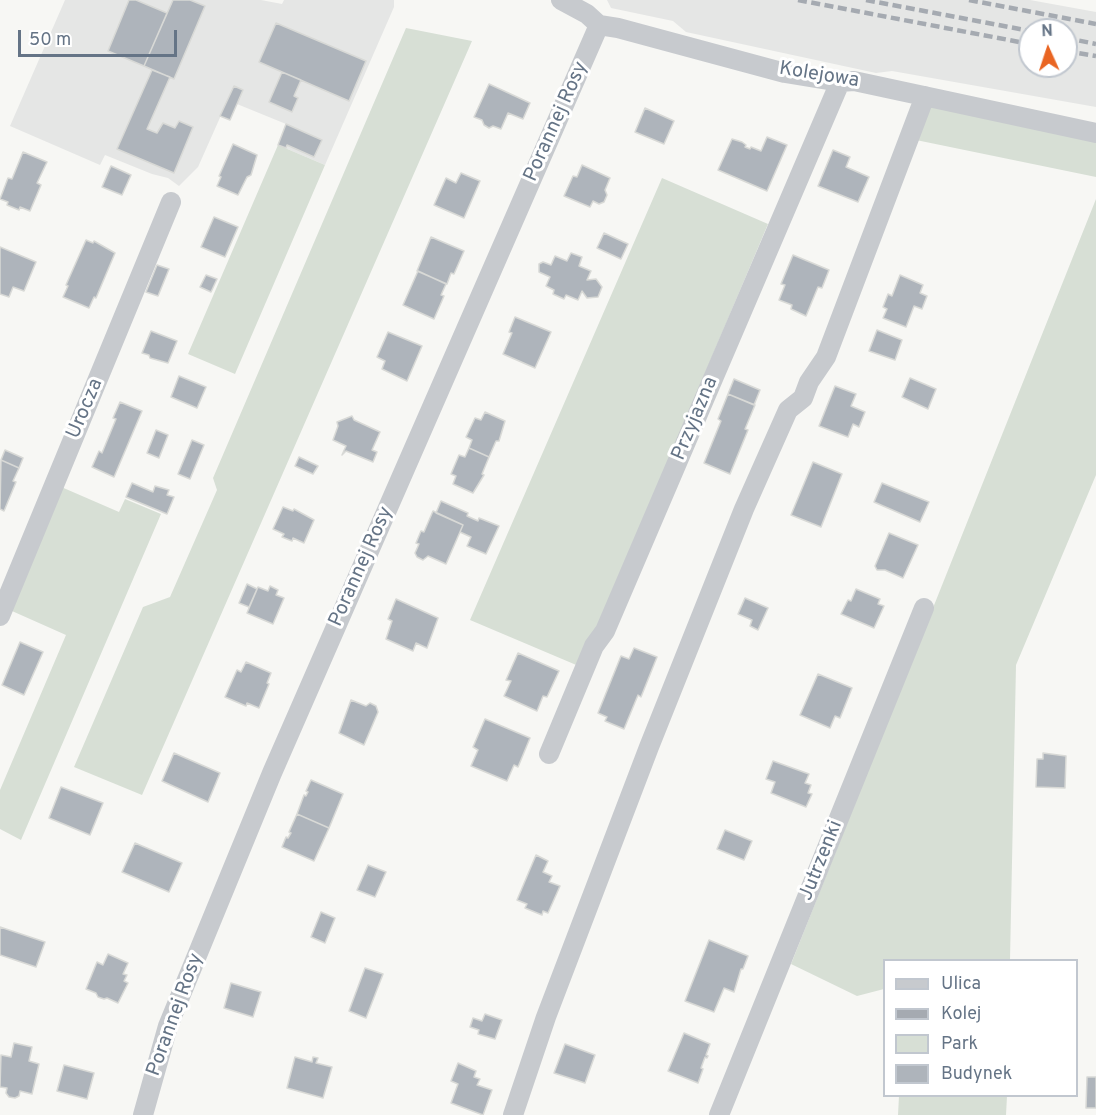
<!DOCTYPE html>
<style>
body{margin:0}
#map{position:relative;width:1096px;height:1115px;overflow:hidden;background:#f7f7f4;font-family:Overpass,sans-serif}
canvas{display:block}
.legend{position:absolute;left:883px;top:959px;width:195px;height:138px;box-sizing:border-box;background:#fff;border:2px solid #c1c7cf;margin:0;padding:8px 10px;list-style:none;font-size:18px;color:#657486}
.legend li{display:flex;align-items:center;gap:12px;height:30px}
.legend b{width:30px;border:2px solid #c1c7cf}
.north{position:absolute;left:1018px;top:18px;width:60px;height:60px;box-sizing:border-box;background:#fff;border:2px solid #c1c7cf;border-radius:50%;rotate:357deg;font-size:16px;font-weight:700;line-height:24px;text-align:center;color:#657486}
.north::after{content:'';display:block;margin:auto;width:21px;height:27px;background:#e96522;clip-path:polygon(50% 0,100% 100%,50% 72%,0 100%)}
.scale{position:absolute;left:18px;top:30px;width:159px;height:27px;box-sizing:border-box;border:3px solid #657486;border-top:0;padding-left:8px;font-size:18px;line-height:21px;white-space:nowrap;color:#657486;-webkit-text-stroke:4px #fff;paint-order:stroke}
</style>
<div id="map">
<canvas width="1096" height="1115"></canvas>
<ul class="legend">
<li><b style="height:8px;background:#c7cace"></b>Ulica</li>
<li><b style="height:8px;background:#a5aab1"></b>Kolej</li>
<li><b style="height:16px;background:#d7dfd5"></b>Park</li>
<li><b style="height:16px;background:#aeb4bb"></b>Budynek</li>
</ul>
<div class="north">N</div>
<div class="scale">50 m</div>
</div>
<script>
const ctx = document.querySelector('canvas').getContext('2d');
ctx.lineJoin = 'round';
function fillPath(path, color) {
  ctx.fillStyle = color;
  ctx.fill(path, 'evenodd');
}
function trace(path, color, width, dash) {
  ctx.strokeStyle = color;
  ctx.lineWidth = width;
  ctx.lineCap = dash ? 'butt' : 'round';
  ctx.setLineDash(dash || []);
  ctx.stroke(path);
}
function write(font, color, halo, rows, align = 'center') {
  ctx.font = font + ' Overpass,sans-serif';
  ctx.lineWidth = 6;
  ctx.setLineDash([]);
  ctx.textBaseline = 'middle';
  ctx.strokeStyle = halo;
  ctx.fillStyle = color;
  for (const [text, x, y, turn = 0] of rows) {
    ctx.save();
    ctx.translate(x, y);
    ctx.rotate((+turn || 0) * Math.PI / 180);
    ctx.textAlign = isNaN(turn) ? turn : align;
    if (halo) ctx.strokeText(text, 0, 0);
    ctx.fillText(text, 0, 0);
    ctx.restore();
  }
}
fillPath(new Path2D(`
 M65,0H261L282,4L284,0H394V7L325,165L278,145L286,124L237,104L243,90L234,86L198,167L179,186L168,178L152,174L105,155L100,165L10,126Z
 M607,0H1030L1096,12V107L892,71L876,73L686,32L673,21L611,8ZM1030,30H1066V66H1030Z`), '#e5e6e5');
fillPath(new Path2D(`
 M406,28L472,41L142,795L74,767L143,607L170,597L217,490L213,478Z
 M928,105L1096,141V177L916,140Z
 M278,145L325,165L235,374L188,354Z
 M662,178L768,224L581,667L470,620Z
 M1096,199V475L1016,665L1010,960H884V989L857,996L791,964Z
 M59,486L119,512L125,499L161,514L21,840L0,829V790L66,635L12,611Z
 M899,1096H1007L1006,1115H898Z`), '#d7dfd5');
const building = new Path2D(`
 M129,0H136L167,13L144,66L108,51Z
 M173,0H190L205,6L174,79L144,66Z
 M276,23L366,61L349,101L259,62Z
 M152,70L170,77L147,129L157,133L163,123L175,128L179,121L193,127L174,173L117,149Z
 M282,72L301,80L294,96L298,98L292,112L269,102Z
 M489,84L530,103L523,119L508,113L501,129L493,126L489,128L484,125L482,120L474,117Z
 M234,86L243,90L230,120L220,116Z
 M645,108L674,121L664,144L635,132Z
 M286,124L322,140L314,157L287,145L286,148L278,145Z
 M767,137L787,145L767,191L718,170L732,139L742,142L746,145L745,147L750,149L751,147L761,151Z
 M233,144L257,155L251,175L247,177L238,195L217,186L221,177L219,176Z
 M833,150L850,157L846,167L869,177L858,202L818,186Z
 M23,152L47,162L37,183L41,185L30,211L20,207L19,210L7,205L8,202L0,199L8,178L12,179Z
 M582,165L610,178L605,190L607,195L604,202L599,204L593,201L590,207L564,196L573,176L577,177Z
 M111,166L131,175L122,195L102,187Z
 M461,173L480,181L464,218L434,205L446,178L456,183Z
 M214,217L238,227L225,257L201,247Z
 M604,233L628,244L621,259L597,248Z
 M431,237L464,251L454,274L451,273L447,284L417,271Z
 M86,240L93,243L94,241L115,253L96,298L94,297L89,308L63,297L68,286L66,285Z
 M0,247L36,262L24,291L13,287L9,297L0,294Z
 M571,253L582,257L579,266L591,271L587,280L596,279L602,287L598,297L587,298L582,291L578,300L566,295L564,299L553,294L554,290L546,286L550,277L539,272V264L543,262L551,265L555,256L567,261Z
 M793,255L829,270L822,288L818,287L806,316L791,309L792,305L779,300L785,285L781,284Z
 M157,265L169,269L158,296L146,292Z
 M418,271L446,284L441,295L444,296L434,319L403,305Z
 M206,275L217,279L211,292L200,287Z
 M900,275L923,285L920,293L927,296L922,309L914,306L906,327L883,318L887,309L883,307L888,294L892,296Z
 M515,317L551,332L535,368L503,354L512,333L509,332Z
 M877,330L902,340L895,360L869,351Z
 M151,331L177,341L168,363L150,358L149,355L142,353Z
 M388,332L422,346L407,381L382,369L385,361L377,357Z
 M179,376L206,387L197,408L171,397Z
 M910,378L936,389L928,409L902,397Z
 M734,379L760,390L754,405L728,394Z
 M835,386L856,394L851,406L865,412L859,427L853,424L848,437L819,426Z
 M728,394L755,405L745,429L748,430L730,474L704,463L721,421L718,419Z
 M120,402L142,411L114,477L92,467L99,451L102,453L116,419L113,418Z
 M485,412L505,421L499,441H496L489,457L469,448L472,440L466,437L475,418L481,420Z
 M352,416L354,420L380,432L372,450L377,452L373,462L346,451L342,455L346,446L333,440L338,426L337,422Z
 M156,430L168,435L159,458L147,453Z
 M192,440L204,445L190,479L178,474Z
 M469,448L489,457L482,474L484,475L473,493L453,484L456,476L451,474L459,455L465,457Z
 M5,450L23,458L19,468L1,460Z
 M299,457L318,466L313,474L295,466Z
 M1,460L19,468L13,481L16,482L4,511L0,509Z
 M813,462L842,474L821,527L791,515Z
 M132,483L153,492L155,486L169,490L167,495L174,497L167,514L126,497Z
 M882,483L929,502L920,522L874,502Z
 M441,501L468,513L467,516L478,521L479,518L499,526L486,554L467,546L471,537L460,532L463,525L436,513Z
 M283,507L293,511L294,509L314,520L304,543L293,538L292,541L282,537L284,534L273,529Z
 M433,511L463,525L446,564L428,556L423,560L417,557L415,553L419,544L416,543L421,531L424,532Z
 M889,533L918,545L903,578L885,570H877L875,566Z
 M247,584L257,589L249,607L239,603Z
 M270,586L278,590L276,595L284,598L273,624L247,613L258,587L268,591Z
 M856,589L880,599L878,604L884,606L874,628L841,614L848,600L851,601Z
 M745,598L768,608L758,630L750,626L752,620L738,614Z
 M396,599L438,618L427,648L416,643L413,651L386,639L392,621L388,619Z
 M20,642L43,652L24,695L2,685Z
 M634,648L657,657L641,697L638,695L624,729L605,721L607,717L598,713L621,656L629,659Z
 M518,653L559,671L547,697L543,696L537,711L504,696L511,681L506,680Z
 M246,662L271,673L267,683L269,684L259,708L247,703L246,706L225,697L237,670L241,672Z
 M818,674L852,688L840,718L835,716L830,728L800,715Z
 M351,700L366,706L370,703L376,706L378,712L364,745L339,733Z
 M485,719L530,738L518,767L514,765L507,781L471,766L478,750L473,747Z
 M174,753L220,773L208,802L162,781Z
 M1043,753L1066,756L1065,788L1036,787L1037,759H1043Z
 M773,761L809,774L805,783L811,785L808,793L812,794L806,807L771,793L775,782L766,779Z
 M311,780L343,794L329,828L297,814L304,795L306,796L308,792L306,791Z
 M61,787L103,803L90,835L49,818Z
 M297,814L329,828L314,861L282,847L286,837L288,838L291,833L289,832Z
 M725,830L752,841L744,860L717,849Z
 M135,843L182,863L169,892L122,872Z
 M536,855L548,861L543,872L552,876L549,882L560,886L548,913L543,911L542,915L525,908L527,904L517,900Z
 M368,865L386,872L375,897L357,890Z
 M321,912L335,918L325,943L311,937Z
 M0,927L45,942L36,967L0,955Z
 M709,940L748,956L743,969H741L734,992L724,988L714,1012L685,1001Z
 M108,954L128,963L123,974L127,975L124,981L128,983L118,1003L107,998L104,999L98,997L96,993L86,989L97,962L103,965Z
 M365,968L383,974L366,1018L349,1011Z
 M231,983L261,992L253,1017L224,1008Z
 M485,1014L502,1020L495,1039L478,1034L479,1030L470,1027L473,1018L482,1021Z
 M684,1033L710,1044L706,1055L708,1056L707,1058L705,1057L701,1068L703,1069L698,1083L668,1071Z
 M14,1043L32,1047L29,1061L39,1064L32,1094L20,1091L19,1096L15,1098L9,1097L6,1093L7,1088L0,1087L1,1055L11,1057Z
 M565,1044L595,1055L585,1083L554,1073Z
 M295,1057L312,1062L313,1057L318,1058L316,1063L332,1067L323,1098L287,1088Z
 M458,1063L476,1071L474,1077L480,1079L477,1085L492,1090L483,1115L451,1103L458,1084L451,1081Z
 M64,1065L94,1073L87,1099L57,1091Z
 M1087,1077H1096V1108H1086Z`);
fillPath(building, '#aeb4bb');
trace(building, '#d8d9d6', 1.5);
trace(new Path2D(`
 M561,0L587,14L599,25L618,28L785,73L840,82L854,81L1096,133
 M0,616L171,202
 M549,754L594,646L605,631L840,82
 M143,1115L168,1026L272,773L599,25
 M513,1115L546,1017L649,747L744,509L788,410L803,398L809,382L826,357L925,96
 M719,1115L924,608`), '#c7cace', 20);
trace(new Path2D(`
 M798,0L1030,44
 M866,0L1030,31
 M969,0L1096,24
 M1066,38L1096,44
 M1066,51L1096,56`), '#a5aab1', 4.5, [9, 4.5]);
write('20px', '#657486', '#fff', [
 ["Kolejowa",819,76,9],
 ["Porannej Rosy",557,122,-66],
 ["Urocza",86,409,-67],
 ["Przyjazna",696,419,-67],
 ["Porannej Rosy",362,567,-66],
 ["Jutrzenki",822,861,-68],
 ["Porannej Rosy",176,1015,-70]
]);
</script>
